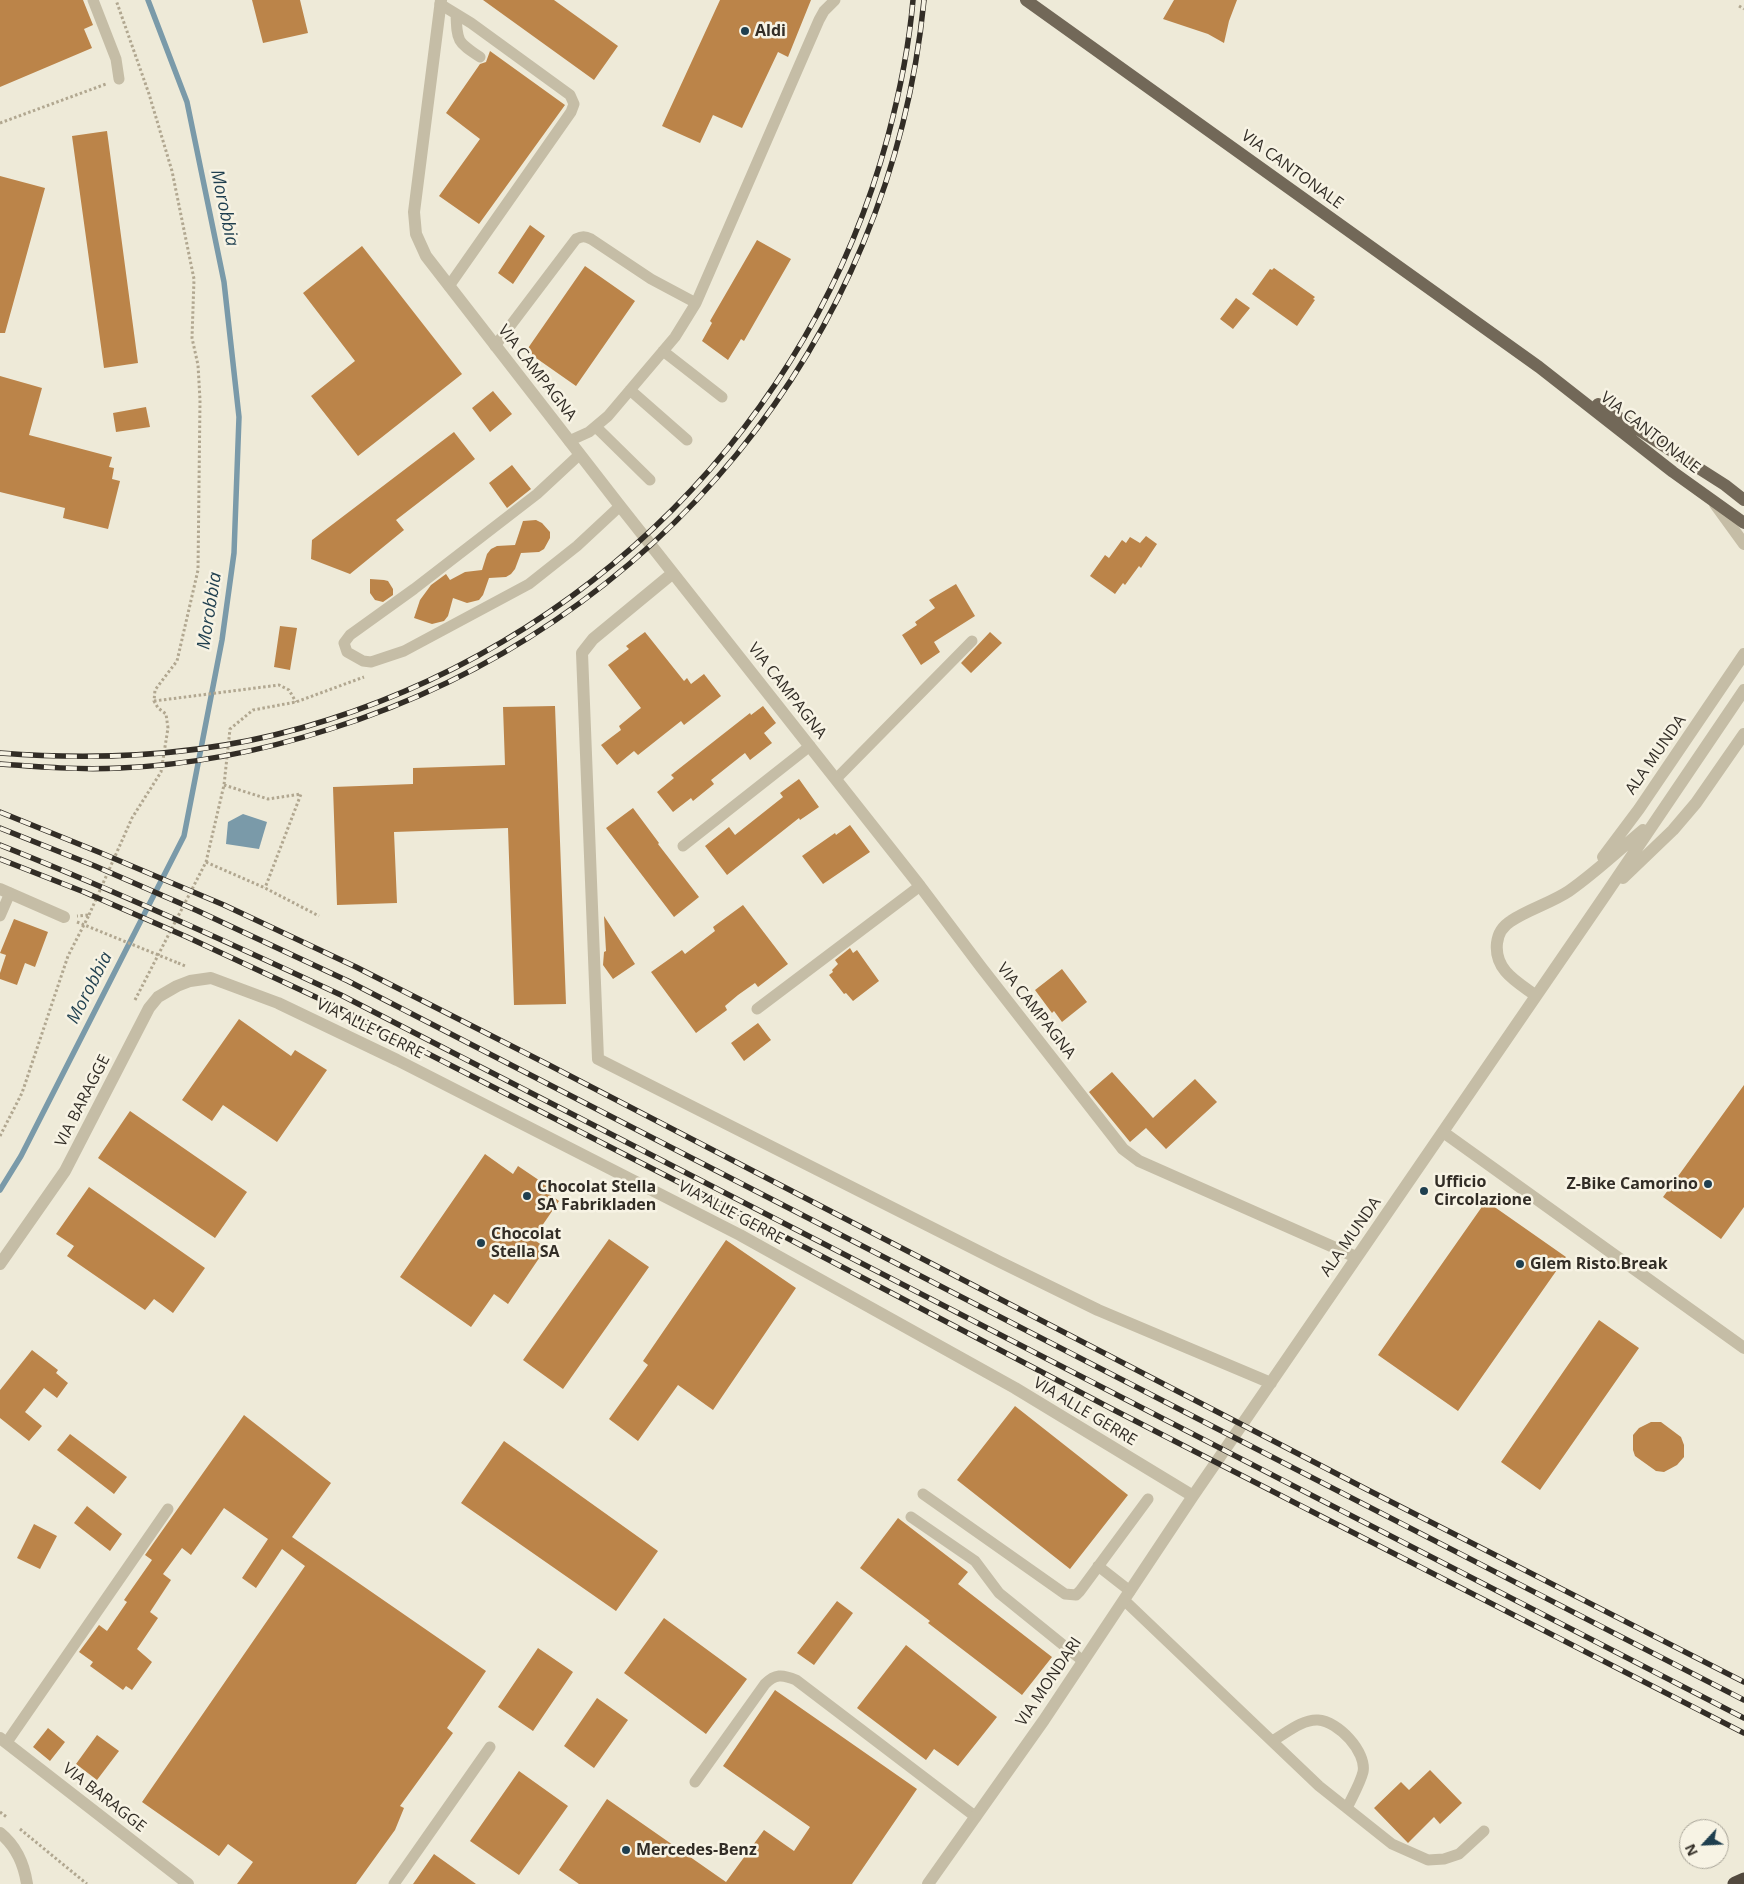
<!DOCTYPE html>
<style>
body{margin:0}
#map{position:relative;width:1744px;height:1884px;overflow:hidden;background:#eeead8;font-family:"Open Sans",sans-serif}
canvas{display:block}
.north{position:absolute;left:1679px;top:1819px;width:50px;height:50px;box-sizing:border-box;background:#f7f3e4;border:1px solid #a8a498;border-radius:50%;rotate:245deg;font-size:14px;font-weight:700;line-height:20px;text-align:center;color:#322d26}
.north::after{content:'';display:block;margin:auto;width:18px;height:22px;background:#1f3f4f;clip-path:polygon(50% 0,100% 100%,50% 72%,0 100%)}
</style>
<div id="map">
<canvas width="1744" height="1884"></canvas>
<div class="north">N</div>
</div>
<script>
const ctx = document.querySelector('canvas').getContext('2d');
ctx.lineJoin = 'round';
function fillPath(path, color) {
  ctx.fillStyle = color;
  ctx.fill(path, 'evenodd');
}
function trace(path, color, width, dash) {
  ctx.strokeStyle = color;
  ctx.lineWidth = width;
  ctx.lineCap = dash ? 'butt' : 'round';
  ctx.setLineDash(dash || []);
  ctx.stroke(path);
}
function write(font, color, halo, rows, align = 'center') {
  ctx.font = font + ' "Open Sans",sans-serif';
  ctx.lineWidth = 5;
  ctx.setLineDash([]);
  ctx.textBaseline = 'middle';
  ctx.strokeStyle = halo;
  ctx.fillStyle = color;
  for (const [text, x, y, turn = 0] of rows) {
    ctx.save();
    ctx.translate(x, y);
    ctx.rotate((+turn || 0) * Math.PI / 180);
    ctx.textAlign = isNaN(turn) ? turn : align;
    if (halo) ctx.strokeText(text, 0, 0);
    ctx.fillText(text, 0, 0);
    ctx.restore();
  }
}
fillPath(new Path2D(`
 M243,814L267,822L259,849L226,844L228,822Z`), '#7a9aa9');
trace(new Path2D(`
 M0,1190L21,1156L184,836L222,640L234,553L239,417L224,282L187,102L148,0`), '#7a9aa9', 5.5);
fillPath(new Path2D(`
 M0,0H83L93,25L84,29L92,48L0,87Z
 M252,0H300L308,33L263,43Z
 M483,0H554L618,46L594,80Z
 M720,0H811L788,57L778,52L742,128L713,115L700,143L662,126Z
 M1174,0H1237L1229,21L1224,43L1208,34L1163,19Z
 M490,51L565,105L479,224L439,196L480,139L446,113L480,64L486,62Z
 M107,131L138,363L104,368L72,136Z
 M0,176L45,188L5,333H0Z
 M530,225L545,236L513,284L498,273Z
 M757,240L791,259L744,341L741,339L728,360L702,341L712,323L710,321Z
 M362,246L462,374L358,456L311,396L355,361L303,293Z
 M585,266L635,301L576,386L526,351Z
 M1274,268L1315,297L1313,299L1315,300L1297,326L1252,294L1270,269L1272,270Z
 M1236,298L1250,308L1233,329L1220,319Z
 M0,376L42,388L29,435L112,457L109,467L114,468L112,479L120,481L108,529L63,518L65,508L0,492Z
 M493,391L512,414L490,432L472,408Z
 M146,407L150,427L116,432L113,413Z
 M454,432L475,459L396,520L404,530L350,574L311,559L312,540Z
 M512,465L531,489L507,508L489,483Z
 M536,520L542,523L550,532V538L544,549L539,552L521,553L515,569L511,574L506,577L489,578L483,595L479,600L467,603L453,598L448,616L444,621L432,624L414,618L420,600L431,585L446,574L450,580L465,572L482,570L487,554L491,549L497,546L515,545L523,521Z
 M1146,536L1157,544L1141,568L1139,566L1125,585L1123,583L1115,594L1090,576L1105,555L1109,558L1122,540L1126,543L1130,537L1140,543Z
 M370,579L384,580L388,581L393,589V595L383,602L375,600L370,593Z
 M956,584L975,616L934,642L940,652L921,665L902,635L917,625L915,622L935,608L929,600Z
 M280,626L297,628L290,670L274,667Z
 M645,632L684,681L687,678L691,684L704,674L721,696L684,725L681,721L638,755L634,751L617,765L601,745L621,730L619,726L641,708L608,665L629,649L626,646Z
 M990,632L1002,643L971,673L961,663Z
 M555,706L566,1004L514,1005L508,828L394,832L397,903L337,905L333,787L413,784V768L505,765L503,707Z
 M763,706L776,723L764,733L772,743L750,760L745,753L711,780L714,784L693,801L691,798L673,812L657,792L674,778L671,775L750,713L751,715Z
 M799,779L819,807L800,820L799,818L727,875L705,846L729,827L735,835L783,797L780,793Z
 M633,808L659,843L658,844L699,897L674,917L606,828Z
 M850,825L870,852L823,884L802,856L835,833L836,835Z
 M743,905L788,964L758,987L755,983L738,995L725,1006L727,1010L696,1033L651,972L682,950L685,954L715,931L713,927Z
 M604,916L635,964L613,979L603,965L604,952L606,951Z
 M14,919L48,932L35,967L25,963L17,985L0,979V973L6,955L0,953Z
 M850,948L853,953L857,950L879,981L853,1001L846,993L844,994L829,975L833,972L832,970L838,964L835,960Z
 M1062,969L1087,1002L1062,1022L1054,1011L1052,1013L1035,990Z
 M239,1019L291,1056L295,1050L327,1070L277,1142L223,1105L212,1121L182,1100Z
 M758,1023L771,1040L744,1061L731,1043Z
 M1112,1072L1153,1118L1195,1079L1217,1102L1166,1149L1146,1128L1130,1142L1089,1092Z
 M1744,1085V1207L1721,1239L1663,1197Z
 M130,1111L247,1192L215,1238L98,1158Z
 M485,1154L513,1174L518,1166L552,1189L549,1194L559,1201L533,1239L546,1248L508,1304L494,1294L471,1327L400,1277Z
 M89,1187L205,1268L173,1313L154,1299L145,1310L67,1256L74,1246L56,1234Z
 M1486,1201L1566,1257L1458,1411L1378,1355Z
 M609,1239L649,1267L563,1389L523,1360Z
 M726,1240L796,1288L713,1410L678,1385L638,1441L609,1419L648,1365L643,1361Z
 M1599,1320L1639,1348L1540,1490L1501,1462Z
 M32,1350L58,1370L56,1373L68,1383L57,1398L44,1388L25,1412L42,1426L29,1441L0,1418V1390Z
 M1015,1406L1128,1495L1070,1569L957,1480Z
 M244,1415L331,1483L292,1537L486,1671L447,1728L453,1733L400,1806L404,1808L395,1830L356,1884H237L253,1862L228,1844L219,1856L142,1802L305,1566L282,1549L256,1588L242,1578L268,1539L224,1508L191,1555L182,1548L163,1574L171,1580L150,1612L158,1618L137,1649L152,1662L132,1690L126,1686L123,1690L90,1666L93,1662L79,1652L99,1625L107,1631L127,1602L124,1600L152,1560L145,1555Z
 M1651,1422H1661L1681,1437L1684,1445V1457L1677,1465L1664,1472L1656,1471L1635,1456L1633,1450V1435L1639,1428Z
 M70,1434L127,1477L114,1494L57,1450Z
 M504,1441L658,1551L616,1611L461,1503Z
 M87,1506L122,1534L110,1551L74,1523Z
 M898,1518L968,1572L958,1584L1052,1657L1022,1695L928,1623L930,1621L860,1568Z
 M34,1524L57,1536L40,1569L17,1558Z
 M837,1601L853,1613L814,1665L797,1653Z
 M664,1618L747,1679L706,1734L624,1673Z
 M906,1645L997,1717L958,1766L934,1749L926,1760L857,1708Z
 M538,1648L573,1672L533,1731L498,1707Z
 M775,1690L917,1789L852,1884H579L559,1870L607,1799L726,1882L764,1830L794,1851L810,1827L723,1766Z
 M597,1698L628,1720L594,1768L564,1746Z
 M48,1728L65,1742L50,1761L33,1747Z
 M97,1735L119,1751L97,1780L76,1764Z
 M1430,1770L1462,1803L1440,1824L1434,1817L1408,1843L1374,1808L1401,1782L1409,1790Z
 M519,1771L568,1806L519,1875L470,1841Z
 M434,1854L476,1884H413Z`), '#bb8449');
trace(new Path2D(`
 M1739,6L1744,9
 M0,123L106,84
 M154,701L279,685L289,690L296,702
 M224,785L268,799L301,794L265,888
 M206,862L265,888L319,916
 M89,915L132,818L161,772L168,728L166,714L158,708L154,701L155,690L177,661L198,570L200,400L198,365L192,338L194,279L172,171L149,94L116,0
 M178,963L185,966
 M135,1000L206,862L224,785L230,729L253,710L296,702L364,677
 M0,1136L22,1093L68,956L89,915L77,916
 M0,1812L8,1818
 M20,1829L87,1884`), '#b1a790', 3, [2.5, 2.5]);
trace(new Path2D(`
 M93,0L116,59L119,79
 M440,4L471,23L570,95L574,104L571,112L449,286
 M456,14C457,41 457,42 480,57
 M495,346L576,239C582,236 585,236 591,239L651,279L696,303
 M663,351L722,397
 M630,390L687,440
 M596,427L650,480
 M569,441L589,432L608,416L675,337L696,303L819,20L824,11L835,0
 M579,455L537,494L414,589L350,635L344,643L347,652L363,661L371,662L404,651L529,584L577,546L620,506
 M836,779L972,641
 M683,846L810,746
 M0,916L10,893
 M757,1009L920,886
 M923,1494L1065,1594L1076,1595L1080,1591L1148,1499
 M911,1517L975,1561L999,1593L1083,1661
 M1098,1566L1130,1591
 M1124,1600L1319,1786L1392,1844L1428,1860L1444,1859L1459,1854L1484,1831
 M1272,1741C1285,1734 1302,1719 1318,1720C1338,1721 1367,1752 1363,1772C1360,1784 1352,1797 1347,1808
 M7,1742L168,1509
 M695,1782L765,1684C775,1674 782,1674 796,1680L976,1817
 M394,1884L490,1747`), '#c5bda6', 11);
trace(new Path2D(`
 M441,0L414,212L416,234L426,256L620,506L920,886L981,967L1123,1149L1139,1161L1356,1257
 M1715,504L1744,544
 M673,573L593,639L582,653L598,1059L1000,1262L1098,1310L1271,1383
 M1603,857L1639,809L1744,654
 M1623,878L1673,830L1696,803L1744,734
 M0,889L64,917
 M1535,995C1517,982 1494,970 1497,943C1498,934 1503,926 1511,921C1529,909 1551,903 1569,891C1595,873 1619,850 1643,830
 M1443,1132L1744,1348
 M0,1264L65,1171L149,1008L158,997L177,986L190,981L211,978L278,1003L397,1060L740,1235L1015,1388L1193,1496
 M0,1738L188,1884
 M0,1833C16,1846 24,1864 27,1884
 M928,1884L1044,1720L1193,1496L1606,894L1744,690`), '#c5bda6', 12);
trace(new Path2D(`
 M1026,0L1539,367L1673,472L1744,523
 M1598,404L1725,485L1744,500`), '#726858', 12);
trace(new Path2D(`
 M1735,1884L1744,1880`), '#52493e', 15);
const rail = new Path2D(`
 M0,753C102,761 202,756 301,728C587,647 811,423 888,136C900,91 909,46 913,0
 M0,764C40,767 80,770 120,768C191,765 262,751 330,729C656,627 891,341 924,0
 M0,812L101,853L224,905L356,967L549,1065L1366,1489L1744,1682
 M0,828L95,866L198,911L348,981L1744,1700
 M0,845C116,891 228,942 341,995L1744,1718
 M0,859L84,892L187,937L335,1006L770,1229L1114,1410L1744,1733`);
trace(rail, '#322d26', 5.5);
trace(rail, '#f7f3e4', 4, [11]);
trace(new Path2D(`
 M77,922L178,963`), '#b1a790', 3, [2.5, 2.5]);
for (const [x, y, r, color] of [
 [745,31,5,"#1f3f4f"],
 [1708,1184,5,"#1f3f4f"],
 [1424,1191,5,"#1f3f4f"],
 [527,1196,5,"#1f3f4f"],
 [481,1243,5,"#1f3f4f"],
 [1520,1264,5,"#1f3f4f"],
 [626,1850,5,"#1f3f4f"]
]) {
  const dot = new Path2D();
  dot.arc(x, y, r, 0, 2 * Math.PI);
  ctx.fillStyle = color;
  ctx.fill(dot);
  trace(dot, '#f7f3e4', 2);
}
write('bold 16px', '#322d26', '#f7f3e4', [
 ["Aldi",755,31],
 ["Ufficio",1434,1182],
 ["Circolazione",1434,1200],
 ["Z-Bike Camorino",1698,1184,"right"],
 ["Chocolat Stella",537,1187],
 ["SA Fabrikladen",537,1205],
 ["Chocolat",491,1234],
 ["Stella SA",491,1252],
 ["Glem Risto.Break",1530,1264],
 ["Mercedes-Benz",636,1850]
], 'left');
write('16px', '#322d26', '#f7f3e4', [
 ["VIA CANTONALE",1292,170,36],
 ["VIA CAMPAGNA",537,373,52],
 ["VIA CANTONALE",1650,433,38],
 ["VIA CAMPAGNA",787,691,52],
 ["ALA MUNDA",1656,755,-55],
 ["VIA CAMPAGNA",1036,1011,52],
 ["VIA ALLE GERRE",370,1029,26],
 ["VIA BARAGGE",83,1101,-63],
 ["VIA ALLE GERRE",731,1213,28],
 ["ALA MUNDA",1351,1237,-55],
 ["VIA ALLE GERRE",1085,1412,31],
 ["VIA MONDARI",1049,1682,-56],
 ["VIA BARAGGE",104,1798,38]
]);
write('italic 18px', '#1f3f4f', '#f7f3e4', [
 ["Morobbia",224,208,78],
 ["Morobbia",210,611,-81],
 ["Morobbia",90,988,-63]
]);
</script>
